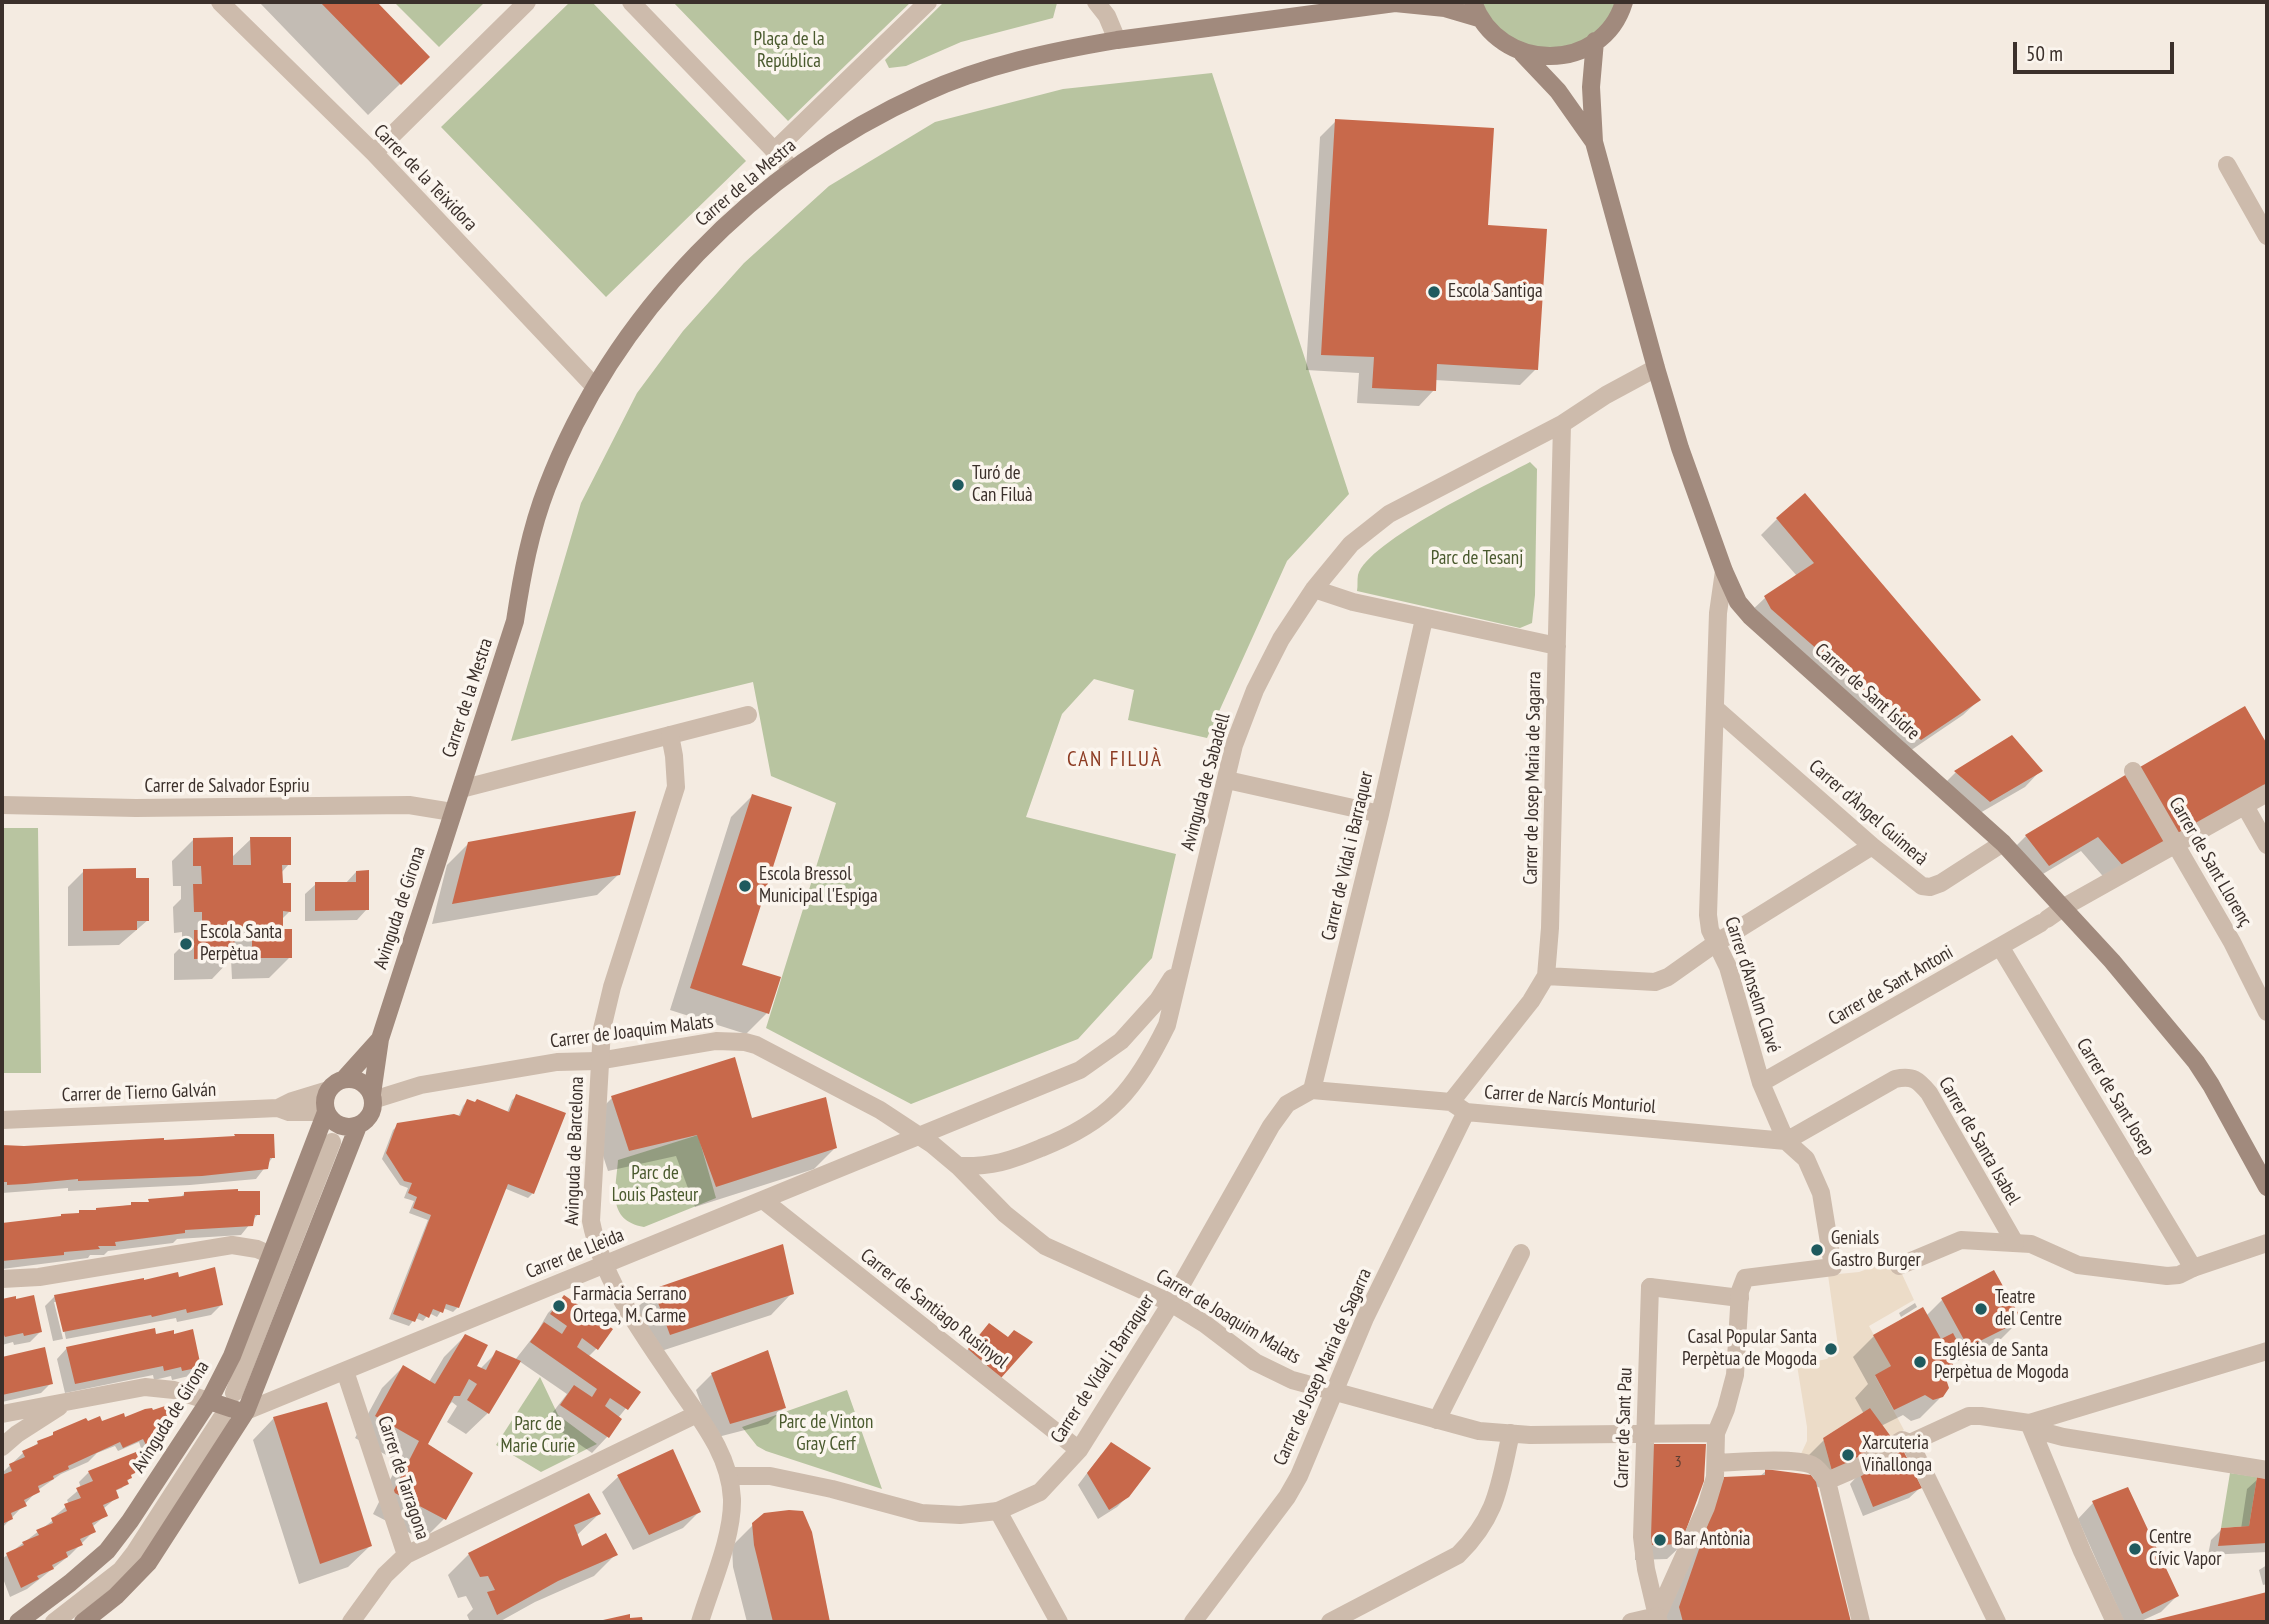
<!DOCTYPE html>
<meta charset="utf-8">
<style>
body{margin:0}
#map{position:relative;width:2269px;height:1624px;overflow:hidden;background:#f4ebe1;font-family:"PT Sans Narrow",sans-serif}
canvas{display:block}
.frame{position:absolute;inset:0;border:4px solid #3b302b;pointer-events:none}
.scale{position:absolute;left:2013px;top:42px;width:161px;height:32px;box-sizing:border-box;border:4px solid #3b302b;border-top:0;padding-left:9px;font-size:21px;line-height:24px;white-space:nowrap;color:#3b302b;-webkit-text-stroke:5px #fbf5ee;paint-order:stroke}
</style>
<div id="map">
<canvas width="2269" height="1624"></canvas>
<div class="frame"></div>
<div class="scale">50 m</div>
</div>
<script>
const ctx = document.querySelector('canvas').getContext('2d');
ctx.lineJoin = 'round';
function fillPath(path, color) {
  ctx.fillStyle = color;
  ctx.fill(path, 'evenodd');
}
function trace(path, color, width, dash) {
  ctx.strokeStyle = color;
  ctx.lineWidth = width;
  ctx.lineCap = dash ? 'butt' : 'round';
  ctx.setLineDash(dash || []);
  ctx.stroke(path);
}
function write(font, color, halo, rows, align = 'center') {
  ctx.font = font + ' "PT Sans Narrow",sans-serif';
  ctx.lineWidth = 7;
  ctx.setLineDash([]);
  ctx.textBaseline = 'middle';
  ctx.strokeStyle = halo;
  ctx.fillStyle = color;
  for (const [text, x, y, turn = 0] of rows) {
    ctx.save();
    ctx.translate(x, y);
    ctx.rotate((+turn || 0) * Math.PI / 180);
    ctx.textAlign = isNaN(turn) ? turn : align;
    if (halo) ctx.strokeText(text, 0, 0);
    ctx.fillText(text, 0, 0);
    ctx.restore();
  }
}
fillPath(new Path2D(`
 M394,2H485L439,47Z
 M570,2H592L746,161L606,297L441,127Z
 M673,2H911L788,121Z
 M944,2H1055L1057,3L1053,18L961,42L906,66L889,68L885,60Z
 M1473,2H1624L1595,41L1522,53Z
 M1212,73L1349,494L1287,561L1207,738L1128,720L1134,690L1094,679L1062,714L1026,817L1176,854L1152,958L1078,1039L911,1104L766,1028L836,803L771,776L753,682L511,741L581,503L637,393L683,331L744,263L829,186L935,122L1063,89Z
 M1530,462L1537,469L1535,595L1532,623L1520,628L1357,591C1358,586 1357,580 1358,575C1368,541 1495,481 1530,462Z
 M2,828H38L41,1073H2Z
 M698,1135L716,1198L644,1227C606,1220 616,1189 618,1160Z
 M540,1377L558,1415L597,1444L541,1472L496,1445Z
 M847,1390L882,1489L766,1451L757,1446L742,1427Z
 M2230,1473L2257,1477L2249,1526L2221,1528Z`), '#b8c4a0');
fillPath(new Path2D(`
 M1895,1259L1914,1300L1869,1326L1891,1366L1875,1376L1904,1430L1892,1438L1870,1408L1823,1438L1832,1471L1800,1456L1807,1441V1427L1797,1365L1827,1359L1838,1346L1828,1275L1859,1272Z`), '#ecdcc8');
fillPath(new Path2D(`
 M259,2H375L428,57L368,115Z
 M1336,121L1486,226L1536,369L1520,385L1435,380L1434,390L1419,406L1357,403L1359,373L1306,370L1320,137Z
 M1777,519L1979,700L1963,715L1904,755L1749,613L1765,598L1797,576L1761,535Z
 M2244,708L2267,747V790L2108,882L2081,851L2033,880L2010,852L2026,836Z
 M2040,771L2025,787L1973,817L1940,788L1956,772Z
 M752,796L740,966L767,1013L746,1034L670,1010L731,817Z
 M251,839L289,864L281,873V885L290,911L282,919V931L290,957L269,978L232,979L231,959L212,979L174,980V954L182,946V932L174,933L173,907L181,899V886H173L172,861L193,840L231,858Z
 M468,844L619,874L597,895L432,924L447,865Z
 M84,871L134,880L148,920L119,945L68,946V887Z
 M356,872L367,909L357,920L305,921V894L316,884H345Z
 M517,1096L533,1193L528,1198L504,1188L458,1307L453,1312L443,1308L437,1317L429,1313L423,1321L415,1318L409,1326L389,1319L428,1220L409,1213L414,1201L404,1198L408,1188L400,1185L382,1159L393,1130L398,1125L458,1117L463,1106L467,1101L507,1113L512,1100Z
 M612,1098L751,1120L836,1147L814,1169L695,1207L676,1156L608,1171L591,1119Z
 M235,1136L273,1157L256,1179L190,1185L68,1191V1188L2,1193V1148L233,1138Z
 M184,1194L258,1214L241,1235L177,1239L173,1243L108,1251L104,1255H90L88,1258L2,1269V1224L42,1221L77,1215L80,1212L180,1198Z
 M178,1279L221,1305L211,1315L177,1322L176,1318L66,1339L58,1302H54L63,1339L53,1341L45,1306L55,1296Z
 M654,1291L792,1293L771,1315L649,1355L633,1312Z
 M564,1297L597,1348L588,1357L639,1392L618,1418L620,1419L607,1437L592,1453L546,1421L567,1394L519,1361L488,1413L466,1434L447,1422L457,1406L452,1402L445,1409L426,1445L444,1519L423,1540L373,1514L399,1462L355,1438L382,1388L403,1367L429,1382L444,1357L465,1336L475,1367L480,1369L497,1352L515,1360L537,1332L548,1313Z
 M14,1298L40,1332L30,1342L14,1345L13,1342L2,1345V1301Z
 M1942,1300L2020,1320L1999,1341L1951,1364L1955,1372L1945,1382L1942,1396L1920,1418L1911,1421L1903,1415L1881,1426L1824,1489L1815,1486L1850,1622H1661L1703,1500L1759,1477L1766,1471L1815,1483L1808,1456L1824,1440L1864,1414L1855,1398L1868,1384L1853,1357L1874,1336L1926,1316Z
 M1915,1303L1917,1307L1901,1317L1899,1313Z
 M989,1325L1000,1377L959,1360Z
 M155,1336L199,1366L189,1376L172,1380L171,1376L154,1380L153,1375L65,1393L57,1359L67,1348Z
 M44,1349L51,1383L41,1393L2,1402V1358Z
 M712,1374L784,1408L768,1424L714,1438L696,1390Z
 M274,1418L370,1546L348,1567L299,1584L253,1440Z
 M168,1419L153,1432L156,1439L152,1444L141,1448L139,1442L118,1451L115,1446L97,1453L88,1462L61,1474L38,1490L2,1528V1473L23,1453L38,1443L54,1434L87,1425L124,1420Z
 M672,1452L699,1512L683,1528L633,1550L602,1492L618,1477Z
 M1101,1455L1128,1496L1117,1507L1098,1519L1078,1485Z
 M1636,1461L1683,1533V1544L1667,1559L1635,1560Z
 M89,1472L130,1478L122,1488L115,1491L117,1497L103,1509L106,1515L92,1527L94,1531L70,1555L27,1589L10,1597L2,1576V1559L56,1518L55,1516L69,1504L67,1500L81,1488L79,1482Z
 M1860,1473L1920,1488L1909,1498L1863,1516L1850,1484Z
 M2258,1479L2267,1481V1552L2208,1555L2211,1540L2221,1530L2241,1529L2247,1489Z
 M2093,1503L2177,1596L2161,1612L2139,1622H2124L2078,1519Z
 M599,1514L576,1536L581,1549L616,1554L594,1576L535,1602L499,1622H470L467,1615L473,1609L466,1596L458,1598L448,1575L469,1554Z
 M753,1525L810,1533L827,1622H747L733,1567L732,1546Z
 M2267,1565V1584L2263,1585L2259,1570Z
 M2267,1594V1622H2155Z`), '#0003');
fillPath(new Path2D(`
 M320,2H377L430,57L401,85Z
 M1335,119L1494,128L1488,225L1547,229L1538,370L1437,364L1436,391L1372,388L1374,357L1321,355Z
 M1805,493L1981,700L1921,740L1771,609L1764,596L1814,563L1776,518Z
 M2245,706L2267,744V784L2181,833L2175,831L2140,767Z
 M2012,735L2043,771L1990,802L1954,771Z
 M2127,774L2166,843L2124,867L2098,837L2049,866L2025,835Z
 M752,794L792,807L742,965L781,977L769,1014L690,988Z
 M636,811L620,875L452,904L468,842Z
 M233,837V865H251L250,837H291V865H282L283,883H291V912L283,911V929H292V958H252V930H234L235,958L194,959V930H202V912H194L193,884H202L201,866H193V838Z
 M136,868V878H149V921H137V930L83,931V869Z
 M369,870V910L315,911V882H356V871Z
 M735,1057L752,1118L826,1097L837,1148L716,1187L697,1135L629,1151L611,1096Z
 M516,1094L566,1113L534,1194L508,1184L459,1308L446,1304L443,1313L433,1309L429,1318L419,1313L415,1322L393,1314L431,1215L413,1208L417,1197L408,1193L412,1183L404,1181L386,1153L397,1123L454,1114L460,1116L467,1099L475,1102L477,1099L509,1112Z
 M234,1134H274L275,1158H270L268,1169L202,1176L78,1181V1179L25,1184L7,1185V1182H2V1145L24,1146L164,1138V1140L235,1136Z
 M238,1189V1191H260V1215H255L253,1226L185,1230V1233L115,1242L116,1246H98L100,1249L64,1252V1255L2,1261V1223L61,1216V1214L79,1213V1210H96V1208L131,1205V1202H149L148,1199L184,1196V1192Z
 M783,1244L794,1294L670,1335L653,1289Z
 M215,1267L223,1305L187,1313L186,1309L152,1317L151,1315L63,1332L54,1295L144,1278V1280L178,1272L179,1277Z
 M1994,1270L2022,1320L1968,1347L1941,1298Z
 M34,1295L42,1332L24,1336L23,1333L5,1337L4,1335H2V1299L16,1296V1299Z
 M564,1295L613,1329L598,1350L582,1338L577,1347L641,1392L628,1410L610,1398L605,1406L622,1419L609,1438L560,1405L574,1385L592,1397L597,1389L530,1342L544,1322L562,1334L567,1326L550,1314Z
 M1923,1307L1941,1339L1953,1333L1962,1350L1949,1357L1957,1372L1946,1379L1949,1388L1943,1397L1933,1400L1925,1395L1894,1410L1875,1375L1891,1366L1873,1335Z
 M989,1323L1008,1337L1014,1330L1033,1342L1001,1378L968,1349Z
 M155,1328L156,1334L174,1330V1334L193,1329L201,1367L182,1371L181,1367L164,1371L163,1366L75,1384L66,1347Z
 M465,1334L488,1345L477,1366L486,1370L496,1350L521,1361L489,1414L467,1400L477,1384L469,1379L460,1396H454L428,1444L473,1473L446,1520L393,1492L419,1441L375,1416L403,1365L435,1384Z
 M45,1347L53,1384L2,1395V1357Z
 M768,1350L786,1408L730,1424L711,1373Z
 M327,1402L372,1546L320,1564L273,1417Z
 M165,1406L170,1420L163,1426L154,1430L158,1440L146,1445L143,1439L123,1448L120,1442L68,1466L69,1469L53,1476L54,1479L38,1486L40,1492L24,1500L27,1506L11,1513L13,1519L2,1524V1475L12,1471L9,1464L25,1457L22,1451L38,1444L37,1441L53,1435V1432L86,1418L88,1421L100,1416L102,1421L124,1413L125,1417L145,1409L152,1408L153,1410Z
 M1870,1408L1892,1438L1841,1474L1832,1471L1823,1438Z
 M1111,1442L1151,1468L1129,1497L1109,1510L1087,1473Z
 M1651,1444H1706L1704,1481L1685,1533L1684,1544L1650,1545Z
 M673,1449L701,1512L649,1535L617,1475Z
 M1903,1450L1922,1488L1873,1507L1859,1472Z
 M136,1452L141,1465L138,1466L135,1473L131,1475L132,1478L127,1480L129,1484L116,1490L119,1498L103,1505L108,1516L92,1523L96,1532L80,1539L83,1545L66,1552L68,1557L52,1565L54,1569L37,1576L39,1579L21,1588L6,1553L24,1545L22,1542L39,1535L36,1530L53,1523L51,1518L67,1511L64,1504L81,1498L76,1488L93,1481L88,1471Z
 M1765,1469L1811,1475L1816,1482L1851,1622H1683L1679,1607L1724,1477L1765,1475Z
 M2257,1477L2267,1479V1543L2218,1546L2221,1528L2249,1526Z
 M2128,1487L2179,1596L2142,1614L2092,1501Z
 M589,1493L601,1514L574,1525L582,1546L606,1533L618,1555L558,1581L497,1615L487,1592L495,1590L488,1576L480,1577L468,1553Z
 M789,1510L803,1511L812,1532L830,1622H773L754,1545L752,1523L764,1513Z
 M2267,1592V1622H2151V1621Z
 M630,1614V1618L642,1617L643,1622H594Z`), '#c8694b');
trace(new Path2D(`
 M774,151L928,2
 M1899,1266L1961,1240L2031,1244L2078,1265L2167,1276L2179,1275L2193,1268
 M1650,1287L1740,1298
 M234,1393L332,1142
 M1437,1420L1521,1253
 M1910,1443L1969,1416H1981L2029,1423
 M998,1511L1059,1622
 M54,1622L121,1570L135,1552L221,1419`), '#cdbbac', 18);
trace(new Path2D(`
 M220,2L374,153L595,387
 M631,2L792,169
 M1096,2L1107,16L1117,40
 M374,153L527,2
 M2227,165L2267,236
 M1314,589L1353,602L1557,646
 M1716,709L1872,846L1922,886L1930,887L1941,883L2003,843
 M2133,771L2232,942L2267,1012
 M1227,780L1380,814
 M461,789L748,715
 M2,805L136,808L409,805L452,812
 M2245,806L2267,845
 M2047,919L2064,907L2267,793
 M2001,948L2193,1268L2267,1243
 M1546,976L1655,982L1668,977L1716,943L1872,846
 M1761,1083L2041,923
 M1312,1090L1451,1102L1466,1112L1786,1141
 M373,1100L421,1085L557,1062L598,1061L716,1041L745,1042L756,1045L880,1110L933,1145L958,1166L1005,1214L1045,1246L1171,1303L1205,1324L1255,1362L1292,1380L1479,1431L1530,1435L1716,1433
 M1451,1102L1531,1001L1546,976L1550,928L1562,424
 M278,1108L292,1101L328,1090
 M2,1120L278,1108L289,1112H326
 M1786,1141L1895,1079C1913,1075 1918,1080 1929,1093L2015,1243
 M958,1166C992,1167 1010,1161 1041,1148C1110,1121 1135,1090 1167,1025L1234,745L1255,690L1281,639L1314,589L1351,544L1389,514L1562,424L1606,395L1656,368
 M763,1200L1079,1450
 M2,1279L39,1277L232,1245L257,1249L271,1255
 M1650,1287L1642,1537L1646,1569L1657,1616
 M345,1371L406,1555
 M246,1411L1080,1070L1121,1041L1158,1000L1172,978
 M2,1414L145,1387L174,1390L209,1401
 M2029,1423L2267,1351
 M2029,1423L2048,1433L2063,1437L2267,1470
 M2029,1423L2082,1551L2115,1622
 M2,1447L17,1434L59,1407
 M1716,1463C1739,1462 1793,1457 1812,1465C1818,1468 1823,1475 1827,1481L1861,1622
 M729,1476H770L832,1489L921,1513L960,1515L998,1511L1040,1492L1079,1450L1171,1303L1271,1126L1287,1104L1312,1090L1380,814L1424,619
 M1827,1481L1857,1468L1902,1440L1910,1443L1997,1622
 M1657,1616L1706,1507L1715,1477L1716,1433L1726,1409L1735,1375L1740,1291L1745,1278L1833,1267L1821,1193L1806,1159L1786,1141L1761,1083L1728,967L1710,930L1708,915L1718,613L1724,571
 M351,1622L385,1575L406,1555L697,1414
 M1193,1622L1287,1497L1299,1476L1365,1318L1466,1112
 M1330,1622L1458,1555C1498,1515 1499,1486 1511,1433
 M1631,1622L1657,1616`), '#cdbbac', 18);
trace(new Path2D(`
 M670,735L674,756L676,787L612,987L602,1029L591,1221C603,1282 643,1334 677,1385C701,1420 730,1455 732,1499C733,1537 711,1585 700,1622
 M1657,1616L1659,1622`), '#cdbbac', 18);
trace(new Path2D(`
 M1473,2C1498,73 1602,75 1624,2
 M1595,41L1591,87L1594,142L1656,368L1680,448L1724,571L1738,602L1750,616L2003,843L2112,961L2196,1062L2211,1085L2267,1187
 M1522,53L1558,91L1594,142
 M325 1103a24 24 0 1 1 48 0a24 24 0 1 1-48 0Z
 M344,1079L380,1039
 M372,1094L380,1039L515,621C522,575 530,531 547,487C613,314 756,169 924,93C985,65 1052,51 1117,40L1395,3L1445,8L1479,18
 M209,1401L239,1411H246
 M18,1622L70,1583L107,1551L130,1521L209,1401L232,1356L326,1112
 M83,1622L116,1596L148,1563L246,1411L358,1126`), '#a18a7d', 18);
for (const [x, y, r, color] of [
 [1434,292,7,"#1f5a5e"],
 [958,485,7,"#1f5a5e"],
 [745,886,7,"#1f5a5e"],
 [186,944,7,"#1f5a5e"],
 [1817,1250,7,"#1f5a5e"],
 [559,1306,7,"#1f5a5e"],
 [1981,1309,7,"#1f5a5e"],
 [1831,1349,7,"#1f5a5e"],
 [1920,1362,7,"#1f5a5e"],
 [1848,1455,7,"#1f5a5e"],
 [1660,1540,7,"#1f5a5e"],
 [2135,1549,7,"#1f5a5e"]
]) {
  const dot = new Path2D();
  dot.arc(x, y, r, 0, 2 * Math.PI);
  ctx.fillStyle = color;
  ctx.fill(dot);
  trace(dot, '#fbf5ee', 2.5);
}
write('16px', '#5e3e33', null, [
 ["3",1678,1462]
]);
write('19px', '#4a5a2e', '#fbf5ee', [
 ["Plaça de la",789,40],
 ["República",789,62],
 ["Parc de Tesanj",1477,559],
 ["Parc de",655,1174],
 ["Louis Pasteur",655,1196],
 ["Parc de Vinton",826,1423],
 ["Gray Cerf",826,1445],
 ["Parc de",538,1425],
 ["Marie Curie",538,1447]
]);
write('19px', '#3b302b', '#fbf5ee', [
 ["Carrer de la Teixidora",425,178,46],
 ["Carrer de la Mestra",746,183,-40],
 ["Carrer de Sant Isidre",1867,692,42],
 ["Carrer de la Mestra",468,698,-72],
 ["Carrer de Josep Maria de Sagarra",1533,778,-89],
 ["Avinguda de Sabadell",1206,782,-75],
 ["Carrer de Salvador Espriu",227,787],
 ["Carrer d'Àngel Guimerà",1868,813,41],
 ["Carrer de Vidal i Barraquer",1348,856,-77],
 ["Carrer de Sant Llorenç",2210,862,60],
 ["Avinguda de Girona",400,908,-72],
 ["Carrer d'Anselm Clavé",1752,985,72],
 ["Carrer de Sant Antoni",1891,986,-30],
 ["Carrer de Joaquim Malats",632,1032,-7],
 ["Carrer de Tierno Galván",139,1093,-2],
 ["Carrer de Sant Josep",2115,1097,59],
 ["Carrer de Narcís Monturiol",1570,1100,5],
 ["Carrer de Santa Isabel",1979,1141,60],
 ["Avinguda de Barcelona",575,1151,-88],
 ["Carrer de Lleida",575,1254,-22],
 ["Carrer de Santiago Rusinyol",934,1309,38],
 ["Carrer de Joaquim Malats",1228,1317,31],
 ["Carrer de Josep Maria de Sagarra",1323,1367,-66],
 ["Carrer de Vidal i Barraquer",1103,1369,-57],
 ["Avinguda de Girona",171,1417,-58],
 ["Carrer de Sant Pau",1624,1428,-88],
 ["Carrer de Tarragona",403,1478,72]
]);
write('19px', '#3b302b', '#fbf5ee', [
 ["Escola Santiga",1448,292],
 ["Turó de",972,474],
 ["Can Filuà",972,496],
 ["Escola Bressol",759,875],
 ["Municipal l'Espiga",759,897],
 ["Escola Santa",200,933],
 ["Perpètua",200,955],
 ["Genials",1831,1239],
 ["Gastro Burger",1831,1261],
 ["Farmàcia Serrano",573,1295],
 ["Ortega, M. Carme",573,1317],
 ["Teatre",1995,1298],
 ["del Centre",1995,1320],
 ["Casal Popular Santa",1817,1338,"right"],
 ["Perpètua de Mogoda",1817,1360,"right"],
 ["Església de Santa",1934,1351],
 ["Perpètua de Mogoda",1934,1373],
 ["Xarcuteria",1862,1444],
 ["Viñallonga",1862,1466],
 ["Centre",2149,1538],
 ["Cívic Vapor",2149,1560],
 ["Bar Antònia",1674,1540]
], 'left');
ctx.letterSpacing = '2px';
write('21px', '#8c3b22', '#fbf5ee', [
 ["CAN FILUÀ",1115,760]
]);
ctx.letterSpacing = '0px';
</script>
